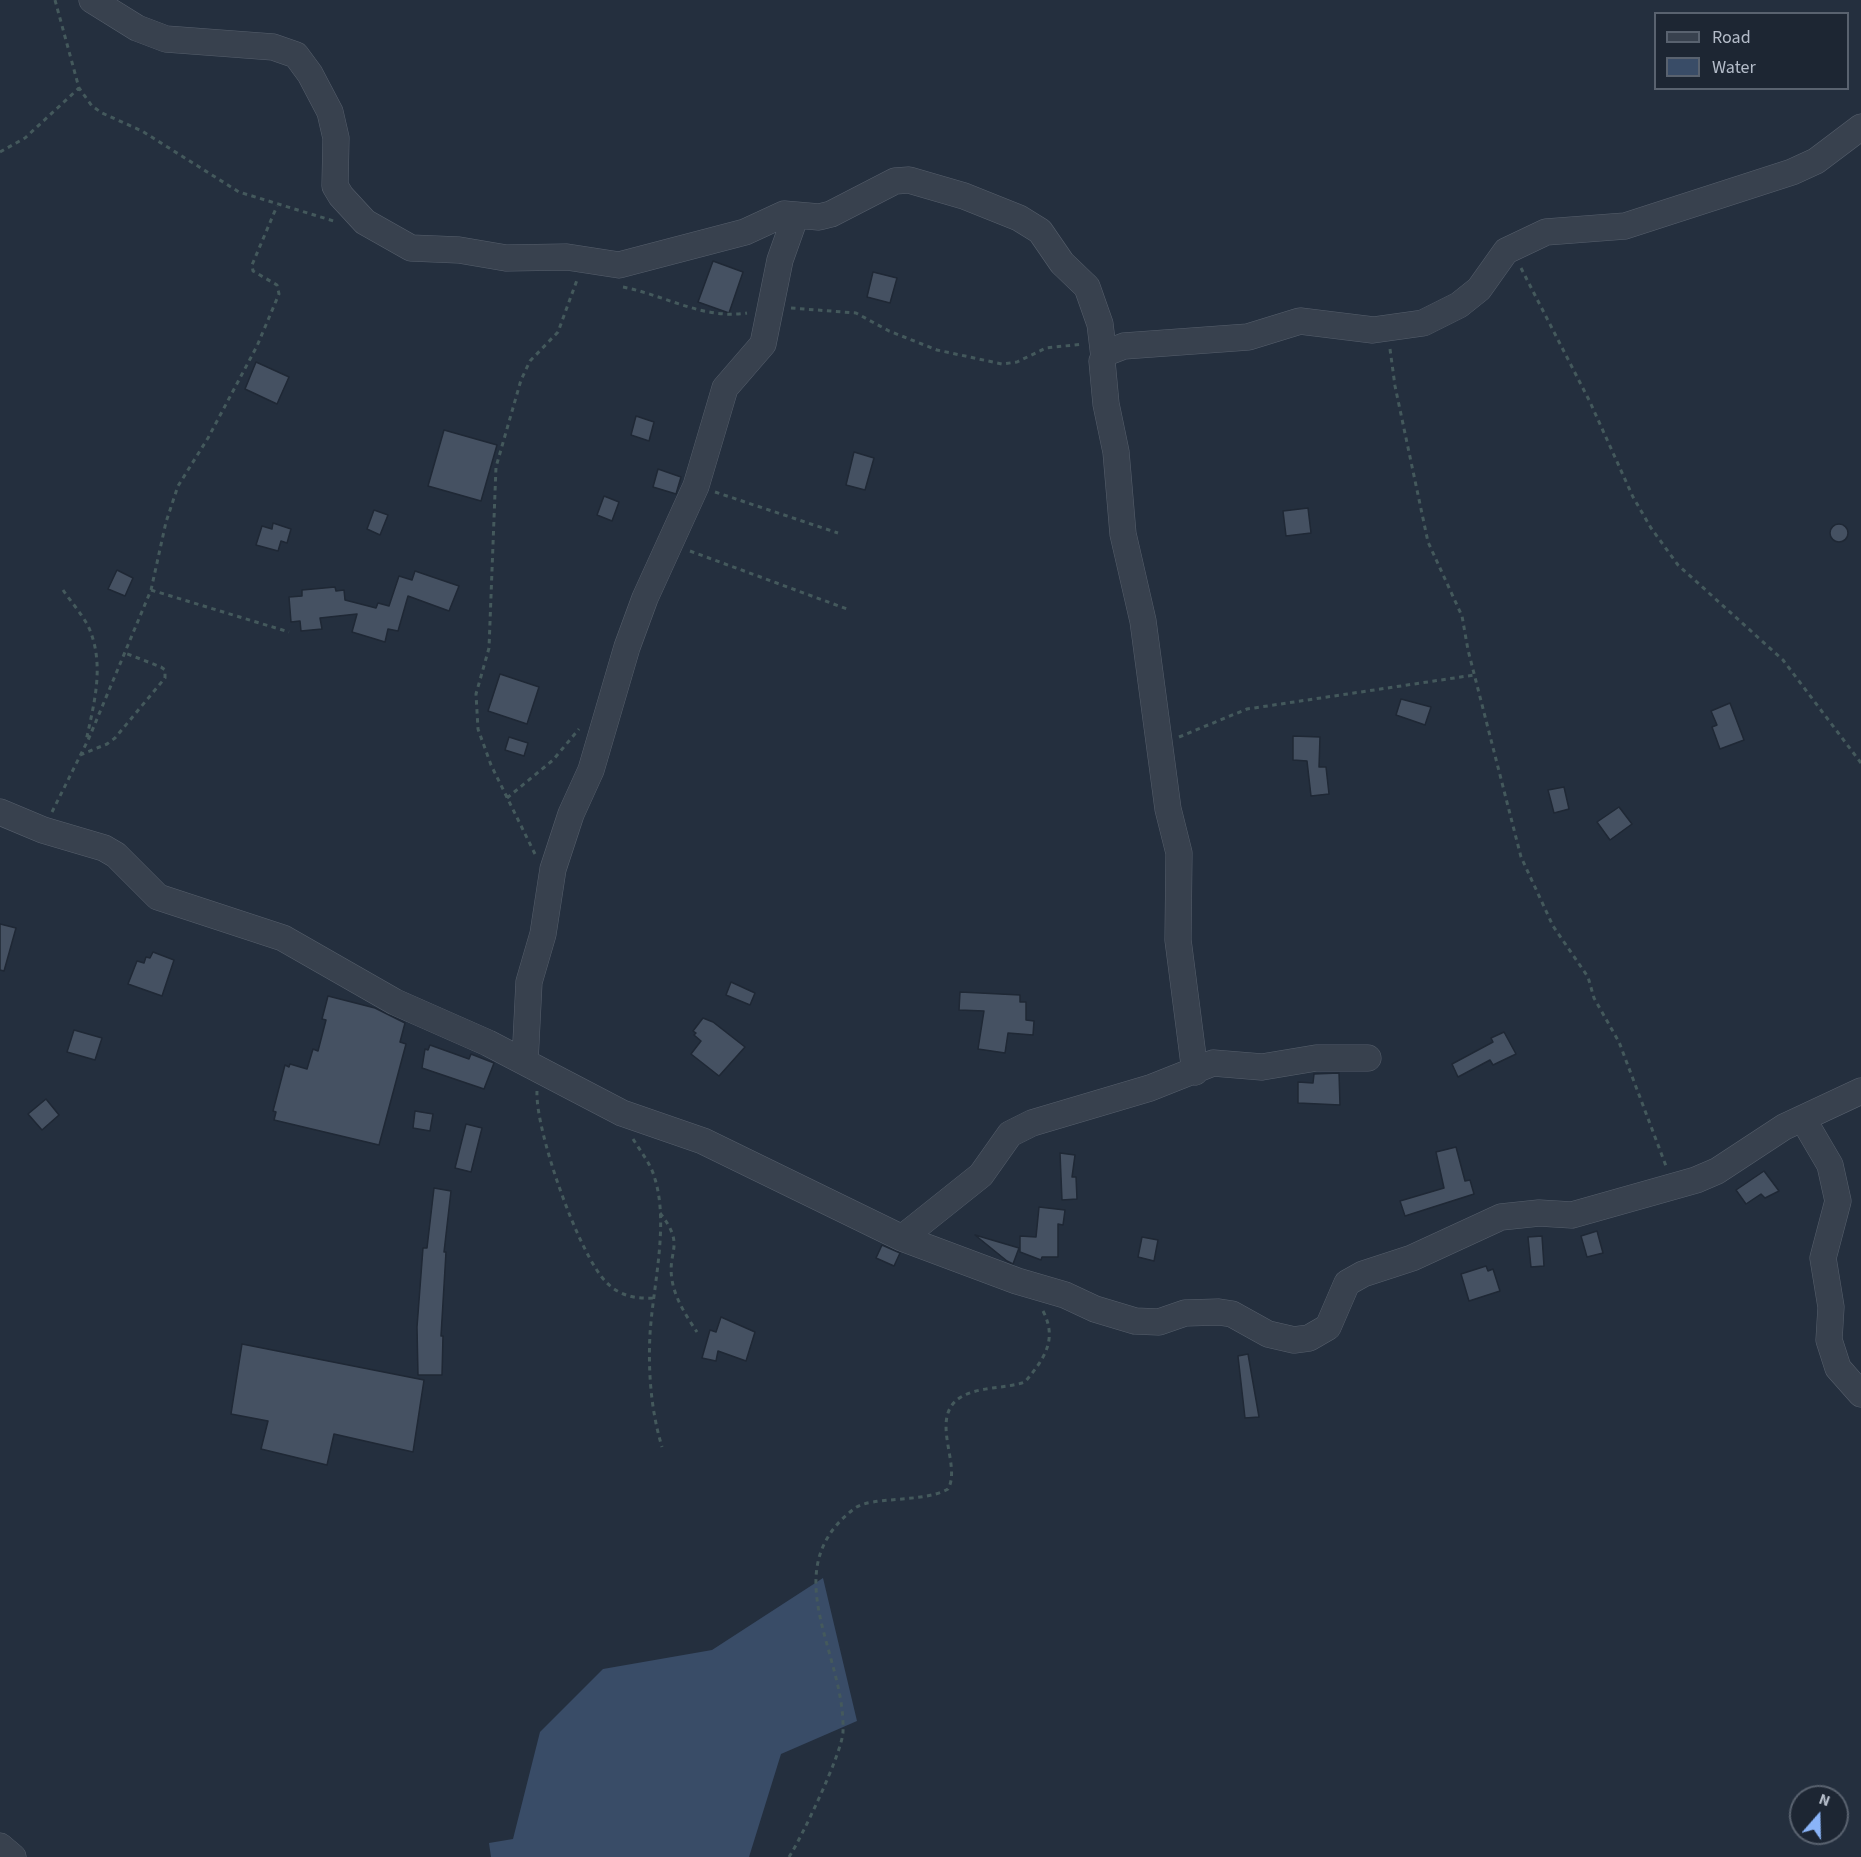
<!DOCTYPE html>
<style>
body{margin:0}
#map{position:relative;width:1861px;height:1857px;overflow:hidden;background:#242f3e;font-family:"Source Sans 3",sans-serif}
canvas{display:block}
.legend{position:absolute;left:1654px;top:12px;width:195px;height:78px;box-sizing:border-box;background:#1d2633;border:2px solid #59626f;margin:0;padding:8px 10px;list-style:none;font-size:18px;color:#b4bcc9}
.legend li{display:flex;align-items:center;gap:12px;height:30px}
.legend b{width:30px;border:2px solid #59626f}
.north{position:absolute;left:1789px;top:1785px;width:60px;height:60px;box-sizing:border-box;background:#1d2633;border:2px solid #59626f;border-radius:50%;rotate:20deg;font-size:16px;font-weight:700;line-height:24px;text-align:center;color:#b4bcc9}
.north::after{content:'';display:block;margin:auto;width:21px;height:27px;background:#8ab4f8;clip-path:polygon(50% 0,100% 100%,50% 72%,0 100%)}
</style>
<div id="map">
<canvas width="1861" height="1857"></canvas>
<ul class="legend">
<li><b style="height:8px;background:#38414e"></b>Road</li>
<li><b style="height:16px;background:#394c67"></b>Water</li>
</ul>
<div class="north">N</div>
</div>
<script>
const ctx = document.querySelector('canvas').getContext('2d');
ctx.lineJoin = 'round';
function fillPath(path, color) {
  ctx.fillStyle = color;
  ctx.fill(path, 'evenodd');
}
function trace(path, color, width, dash) {
  ctx.strokeStyle = color;
  ctx.lineWidth = width;
  ctx.lineCap = dash ? 'butt' : 'round';
  ctx.setLineDash(dash || []);
  ctx.stroke(path);
}
fillPath(new Path2D(`
 M823,1578L857,1721L781,1754L749,1857H491L489,1843L513,1839L540,1732L603,1669L712,1650Z`), '#394c67');
const building = new Path2D(`
 M713,261L743,272L729,313L698,302Z
 M873,272L897,278L890,303L867,297Z
 M256,362L289,377L277,404L245,389Z
 M636,416L654,422L649,441L631,435Z
 M444,430L497,445L481,501L428,486Z
 M854,452L874,458L865,490L846,485Z
 M658,469L681,477L676,494L653,487Z
 M604,496L619,502L612,521L597,515Z
 M1308,508L1311,533L1286,536L1283,511Z
 M374,510L388,515L380,535L367,529Z
 M273,523L291,529L287,543L281,541L278,551L256,545L262,526L272,529Z
 M1830 533a9 9 0 1 1 18 0a9 9 0 1 1-18 0Z
 M117,570L133,578L125,596L108,589Z
 M415,571L459,586L449,611L408,596L398,631L388,629L385,642L352,632L357,614L320,618L322,629L301,631L300,621L291,622L289,597L302,596V590L335,587L336,591L344,590L345,600L376,608L378,603L389,606L399,576L412,580Z
 M500,674L539,687L527,724L488,711Z
 M1401,699L1431,707L1425,725L1396,715Z
 M1730,703L1744,740L1720,749L1712,727L1717,725L1711,711Z
 M1293,736L1320,737L1319,767H1326L1329,794L1311,796L1307,761L1293,760Z
 M509,737L528,743L524,756L505,750Z
 M1564,787L1569,809L1554,813L1548,790Z
 M1619,807L1632,824L1610,840L1597,822Z
 M0,924L16,928L4,971L0,970Z
 M153,952L174,960L162,996L128,984L137,961L144,963L146,957L150,958Z
 M731,982L755,993L750,1005L726,995Z
 M960,992L1020,995V1002H1026V1020L1034,1021L1033,1035L1008,1033L1005,1053L978,1049L984,1011L959,1010Z
 M328,996L375,1008L405,1023L400,1042L406,1044L379,1145L274,1120L276,1112L273,1111L285,1065L289,1067L290,1064L307,1069L313,1049L318,1051L326,1020L322,1019Z
 M703,1018L713,1022L745,1047L719,1076L691,1054L701,1041L694,1035L696,1033L693,1031Z
 M74,1030L102,1038L95,1060L67,1052Z
 M1504,1032L1516,1054L1493,1065L1490,1060L1458,1077L1452,1064L1493,1042L1491,1038Z
 M430,1045L469,1059L471,1054L494,1063L484,1089L422,1068L425,1049L428,1050Z
 M1339,1073L1340,1105L1298,1103V1082L1313,1083L1314,1074Z
 M46,1099L59,1115L42,1130L28,1114Z
 M415,1111L433,1114L430,1131L413,1128Z
 M466,1124L482,1128L471,1172L455,1168Z
 M1456,1147L1465,1181L1470,1180L1474,1194L1405,1216L1400,1201L1444,1188L1436,1152Z
 M1060,1153L1075,1155L1072,1177H1076L1077,1199L1062,1200Z
 M1764,1171L1779,1191L1765,1198L1761,1194L1746,1204L1736,1190Z
 M434,1188L451,1191L444,1252H446L441,1336H443L442,1375H418L417,1327L423,1248H427Z
 M1039,1207L1065,1210L1063,1225L1058,1224V1257H1042L1041,1260L1020,1252V1236L1036,1237Z
 M1597,1231L1603,1253L1587,1257L1581,1236Z
 M975,1235L1019,1248L1013,1264L1007,1261Z
 M1542,1236L1544,1266L1531,1267L1528,1237Z
 M1142,1237L1158,1240L1154,1261L1138,1257Z
 M882,1245L900,1253L894,1266L876,1258Z
 M1486,1266L1488,1271L1493,1269L1500,1291L1469,1301L1461,1274Z
 M721,1317L755,1332L746,1361L718,1351L716,1361L702,1358L710,1330L716,1332Z
 M242,1344L424,1380L413,1452L334,1434L327,1465L261,1449L268,1421L231,1414Z
 M1248,1354L1259,1417L1245,1418L1238,1356Z`);
fillPath(building, '#455162');
trace(building, '#1f2835', 1.5);
const minor = new Path2D(`
 M92,0L137,28L166,39L273,47L296,55L310,74L330,112L336,138L335,186L341,196L365,222L411,248L459,250L506,258L567,257L619,265L745,232L784,214L819,217L831,214L895,181L909,180L964,196L1019,218L1040,231L1062,263L1087,287L1100,324L1104,357
 M0,812L43,830L104,848L116,855L158,897L283,938L395,1002L488,1043L622,1113L703,1141L902,1238L1017,1281L1065,1295L1095,1309L1135,1321L1159,1322L1185,1313L1219,1312L1232,1314L1268,1334L1294,1340L1309,1338L1328,1327L1347,1283L1363,1274L1412,1258L1501,1217L1539,1213L1572,1215L1696,1180L1717,1171L1784,1127L1861,1091
 M525,1062L529,982L543,934L553,869L571,814L591,770L627,647L645,598L696,486L725,388L763,344L780,260L796,215
 M1195,1072L1178,940L1179,853L1168,809L1143,621L1123,534L1116,452L1106,404L1102,361L1106,353L1124,346L1248,337L1300,321L1373,330L1423,323L1459,305L1479,289L1506,251L1546,232L1625,226L1792,172L1816,161L1861,127
 M1803,1119L1830,1165L1838,1201L1823,1258L1831,1307L1829,1340L1838,1368L1861,1394
 M902,1238L981,1175L1010,1134L1032,1123L1150,1088L1213,1063L1262,1067L1316,1058H1368
 M0,1846L13,1857`);
trace(minor, '#565f6c', 27);
trace(new Path2D(`
 M55,0L79,88L92,106L102,113L142,131L239,192L337,222
 M0,152L25,138L79,88
 M1521,268L1590,402L1633,497L1651,528L1678,565L1783,660L1861,763
 M623,287C664,295 704,320 747,313
 M791,308L856,313L889,331L937,350L1002,364L1017,362L1046,348L1083,344
 M1390,349L1395,386L1428,542L1462,616L1468,650L1521,857L1553,926L1588,977L1594,998L1619,1042L1666,1166
 M715,492L838,533
 M690,551L847,609
 M63,590C71,602 83,615 89,628C105,665 94,704 86,741
 M151,590L289,632
 M1179,737L1247,709L1474,675
 M80,755L107,744L115,738L165,678V670L161,667L125,653
 M507,798L553,760L579,729
 M52,812L89,738L151,590L166,522L178,486L208,438L257,346L279,294L277,285L253,271L252,265L277,206
 M535,854L491,765L478,729L476,694L489,648L496,467L521,380L530,361L558,332L577,280
 M537,1091C535,1130 579,1256 607,1283C620,1296 636,1299 653,1298
 M633,1139C641,1152 651,1164 655,1179C669,1225 653,1286 650,1334C648,1371 651,1411 662,1447
 M660,1213C686,1246 667,1250 672,1280C675,1299 687,1317 697,1332
 M789,1857C802,1837 842,1753 843,1732C846,1653 773,1570 855,1508C872,1496 924,1503 948,1489C962,1465 928,1417 961,1397C980,1386 1005,1389 1025,1382C1044,1359 1058,1340 1043,1311`), '#44595c', 3, [4.5, 4.5]);
trace(minor, '#38414e', 26);
</script>
